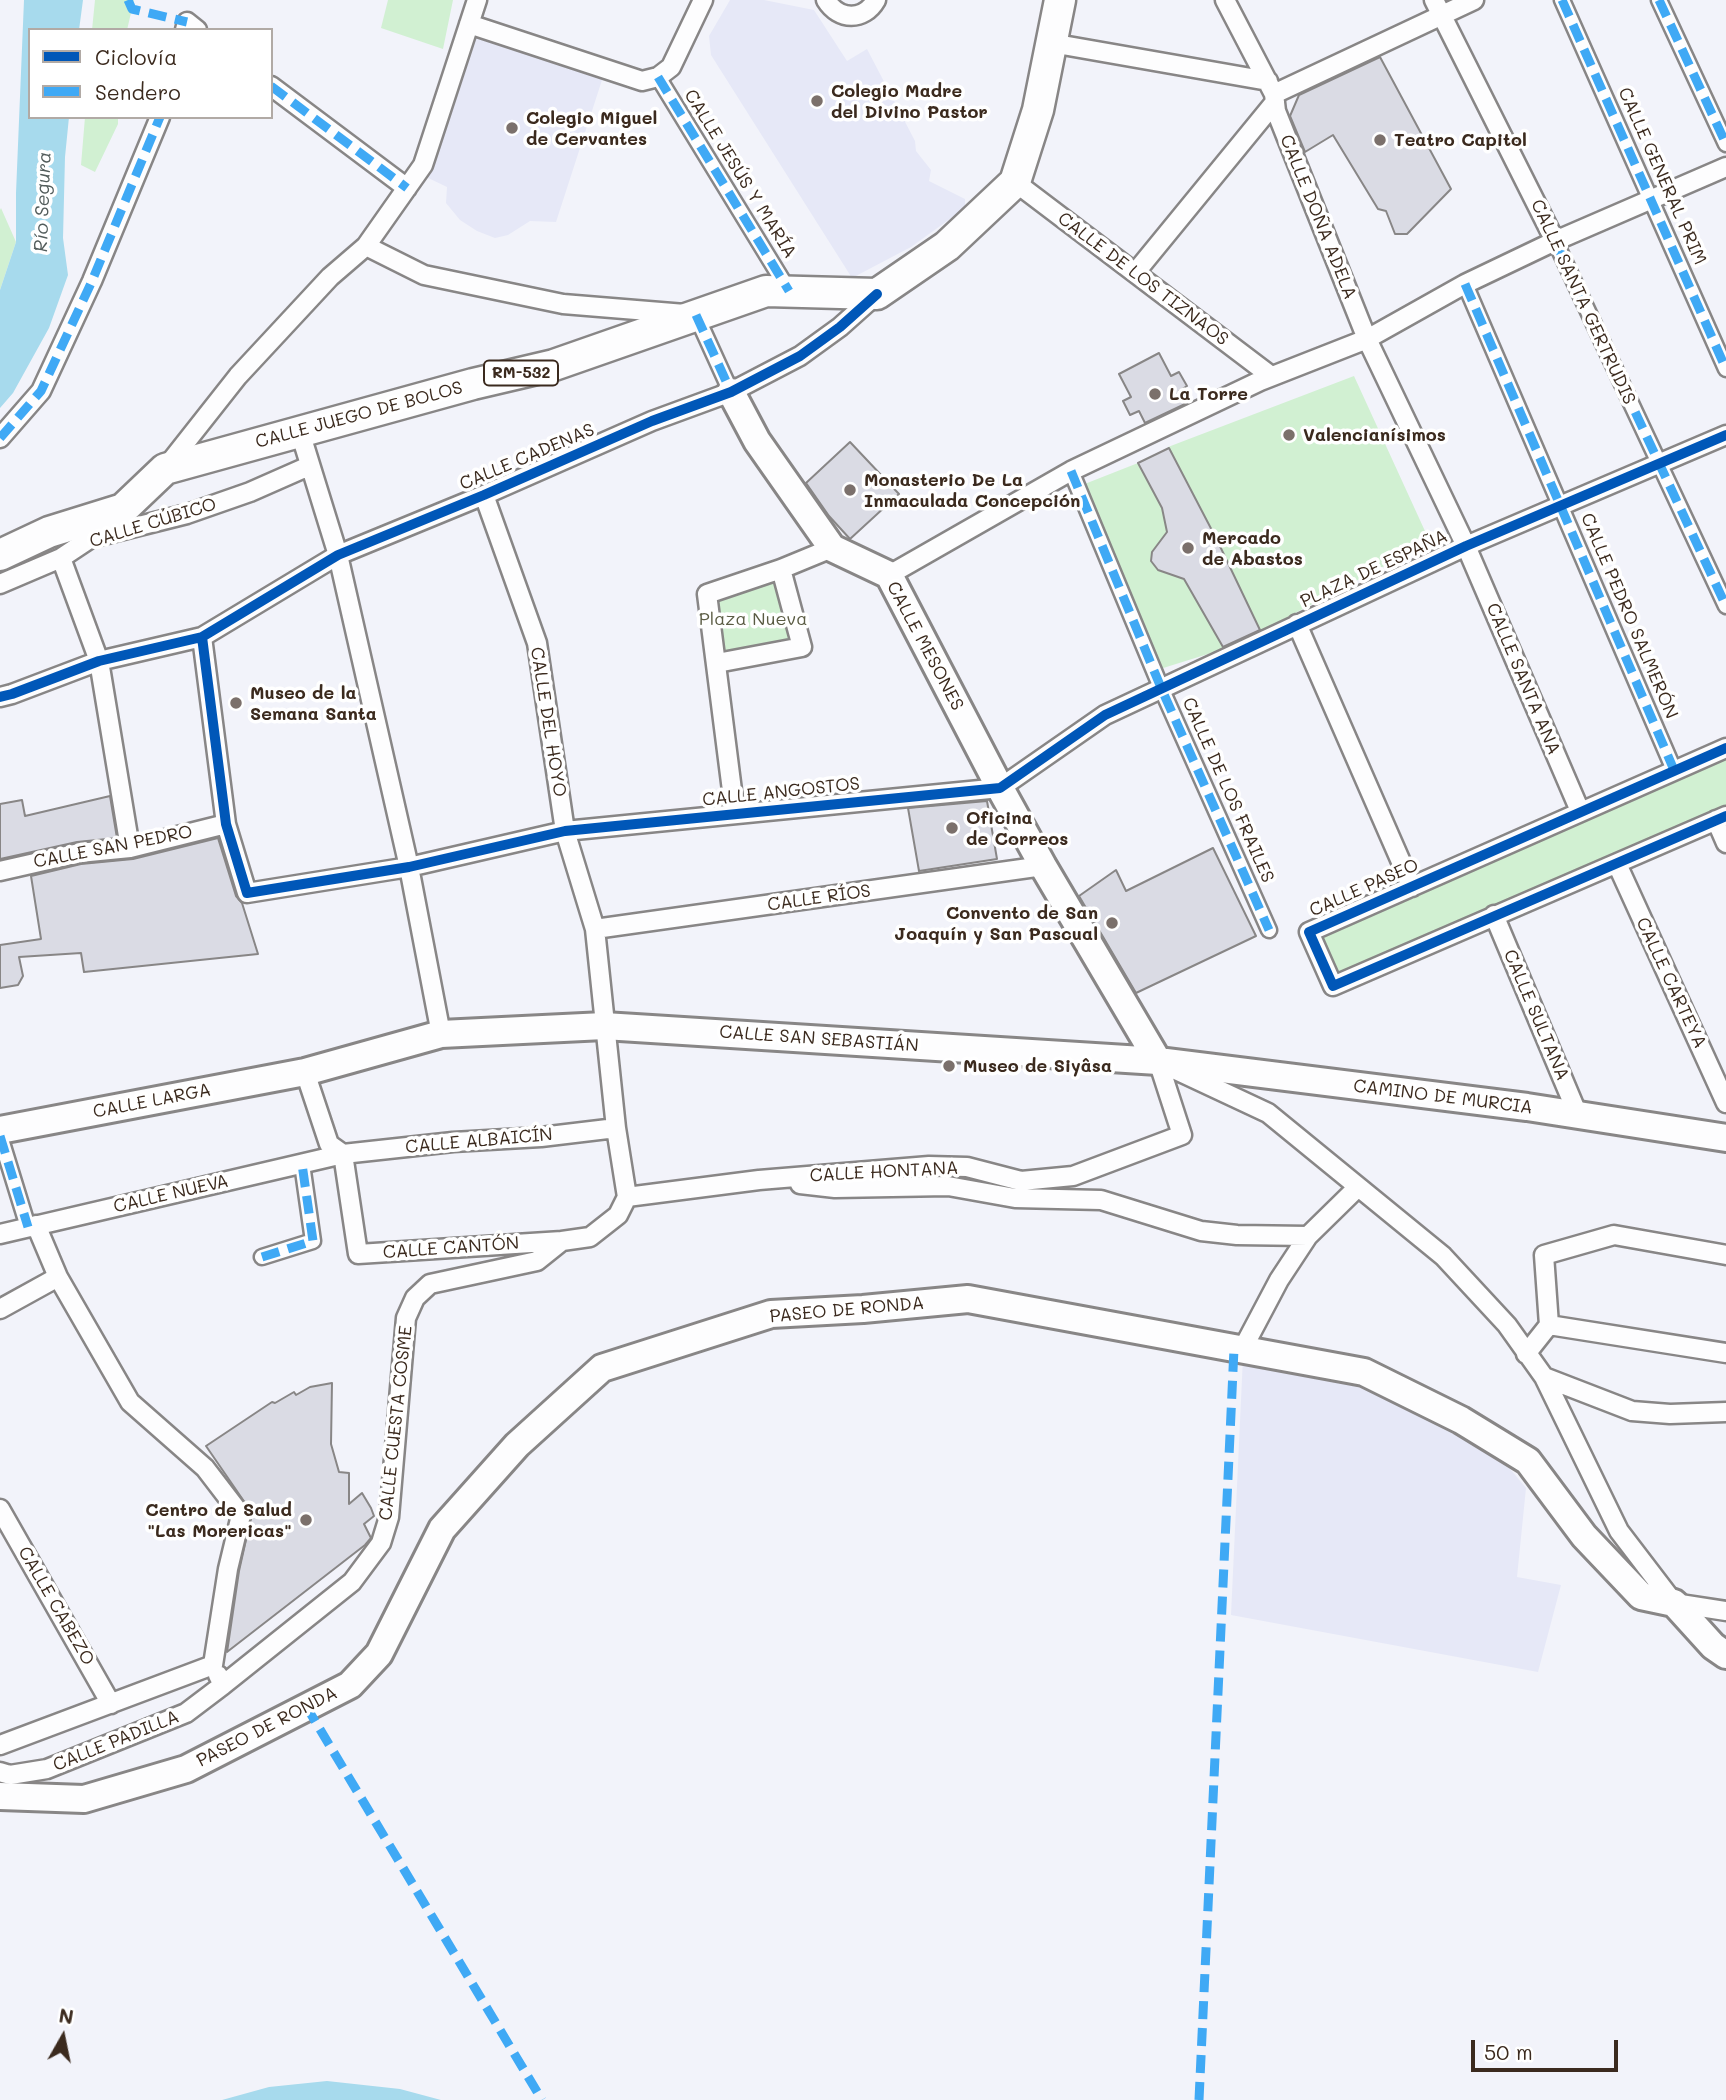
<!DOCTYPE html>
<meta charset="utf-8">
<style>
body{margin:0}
#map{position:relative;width:1726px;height:2100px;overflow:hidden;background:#f2f3fa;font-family:Mali,sans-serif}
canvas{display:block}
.legend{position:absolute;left:28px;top:28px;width:245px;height:91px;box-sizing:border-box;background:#fff;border:2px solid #b1aaa5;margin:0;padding:9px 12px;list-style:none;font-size:21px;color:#3b2a1e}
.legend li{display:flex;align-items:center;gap:14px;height:35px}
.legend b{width:35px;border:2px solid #b1aaa5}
.north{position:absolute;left:28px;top:2002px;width:70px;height:70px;-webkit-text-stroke:5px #fff;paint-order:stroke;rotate:9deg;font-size:19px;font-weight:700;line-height:28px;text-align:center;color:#3b2a1e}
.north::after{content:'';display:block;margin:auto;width:24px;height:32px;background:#3b2a1e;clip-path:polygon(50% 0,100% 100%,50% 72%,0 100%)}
.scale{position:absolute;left:1471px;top:2040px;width:147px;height:32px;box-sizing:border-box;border:4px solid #3b2a1e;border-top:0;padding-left:9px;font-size:21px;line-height:24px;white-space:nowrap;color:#3b2a1e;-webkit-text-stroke:5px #fff;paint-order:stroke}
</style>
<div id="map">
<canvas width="1726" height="2100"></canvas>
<ul class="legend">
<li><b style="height:9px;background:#0057b8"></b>Ciclovía</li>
<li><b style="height:9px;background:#3fa9f5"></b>Sendero</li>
</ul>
<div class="north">N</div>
<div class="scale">50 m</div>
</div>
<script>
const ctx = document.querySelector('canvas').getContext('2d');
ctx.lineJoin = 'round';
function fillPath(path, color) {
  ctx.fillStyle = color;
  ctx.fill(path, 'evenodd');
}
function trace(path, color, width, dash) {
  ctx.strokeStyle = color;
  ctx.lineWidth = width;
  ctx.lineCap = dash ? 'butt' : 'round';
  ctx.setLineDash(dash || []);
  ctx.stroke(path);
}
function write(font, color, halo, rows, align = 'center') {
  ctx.font = font + ' Mali,sans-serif';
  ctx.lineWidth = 7;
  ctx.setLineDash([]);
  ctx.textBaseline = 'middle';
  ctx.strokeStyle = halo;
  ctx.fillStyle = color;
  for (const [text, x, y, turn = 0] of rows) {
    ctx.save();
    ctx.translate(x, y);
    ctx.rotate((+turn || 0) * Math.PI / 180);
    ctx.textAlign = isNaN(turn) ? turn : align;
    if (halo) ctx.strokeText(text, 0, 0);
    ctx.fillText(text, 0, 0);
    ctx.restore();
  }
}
fillPath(new Path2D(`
 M730,0H764L814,10L847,61L867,49L915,141L916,151L931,170L929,181L965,199V208L911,247L852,278L711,55L709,36Z
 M471,29L582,65L602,80L556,222L530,221L508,235L495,238L477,231L460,220L446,203L447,187L422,175Z
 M1243,1357L1367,1379L1496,1452L1526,1488L1517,1577L1561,1585L1538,1672L1231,1615Z`), '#e6e8f7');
fillPath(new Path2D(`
 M95,0H134L127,30H92Z
 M388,0H453L443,49L381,28Z
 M85,117H118V124L95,172L81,165Z
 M1,208L16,242L0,290V210Z
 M1354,376L1430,542L1261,631L1217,540L1168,447Z
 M1138,463L1162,508L1167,532L1153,552L1151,562L1158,570L1184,579L1224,649L1160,669L1077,487Z
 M781,569L802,647L717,663L707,594Z
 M1726,748V816L1333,986L1309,932Z`), '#d1f0d2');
fillPath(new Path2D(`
 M24,0H83L79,30H30V117H69L65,157L63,238L68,275L49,328L13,393L0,408V290L16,242V193Z
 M327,2081L400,2089L441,2100H222L269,2087Z`), '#a7daed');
const building = new Path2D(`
 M1380,57L1451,189L1407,234H1395L1386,211L1378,209L1333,135L1305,152L1290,116L1299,95Z
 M1159,353L1171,376L1179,372L1187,386L1179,391L1185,404L1145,423L1139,411L1130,415L1123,401L1131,397L1119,374Z
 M850,442L899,494L850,539L829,516L806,483Z
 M1169,448L1217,540L1260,630L1223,647L1184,579L1158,570L1151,561L1152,552L1167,532L1162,508L1138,463Z
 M110,796L117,838L77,842L0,859V804L22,800L25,816Z
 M987,801L997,859L919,871L908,808Z
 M218,838L236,896L242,903L258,954L84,972L81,953L19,957L23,976L18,985L0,988V945L41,939L31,876L81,864L133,859Z
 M1213,848L1256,936L1136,993L1079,896L1116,870L1126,891Z
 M332,1383L331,1444L339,1472L349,1473V1504L362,1493L371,1508L374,1516L364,1524L371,1538L365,1545L227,1652L239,1571L252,1513L206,1446L272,1402L275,1403L294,1392L296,1395L310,1387Z`);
fillPath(building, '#dadbe4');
trace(building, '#888686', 2);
const pedestrian = new Path2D(`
 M1562,0L1726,369
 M1659,0L1726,144
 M658,77L789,291
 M1555,241L1726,606
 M1465,284L1674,770
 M696,315L731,392
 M1071,471L1162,690L1269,930
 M0,1136L28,1227
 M262,1257L313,1241L302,1164`);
const minor = new Path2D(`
 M826,0C839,21 864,21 876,0
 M1225,0L1274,94L1276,111L1367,339L1466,546L1580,811
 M1434,0L1555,241
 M469,24L642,81L658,77L671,67L703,0
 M185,30L187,22L197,30
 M1051,43L1268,81
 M271,86L407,188
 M1274,94L1474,0
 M1015,182L1271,376
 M366,246L424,275L563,304L685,314
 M1135,273L1275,102
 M300,432L338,555L409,867L441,1034
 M0,438L41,391L92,281L160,117
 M167,466L238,376L330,277L366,246L423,165L477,0
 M484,495L537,643L565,831L595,929L616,1128L627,1197
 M61,558L99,661L130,848
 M889,575L1071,471L1260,381L1367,339L1465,284L1555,241L1726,167
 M0,584L61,558L91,538L187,514L250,492L309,466
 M1297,624L1412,887
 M202,637L226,824L247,893L409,867L565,831L1000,788L1105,715L1466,546L1726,435
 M717,663L802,647L781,569
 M0,697L12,694L99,661L202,637L338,555L484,495L652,421L731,392L800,356L840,327L877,294
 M1726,748L1309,932L1333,986L1726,816
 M735,814L707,594L781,569L832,548
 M1716,820L1726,843
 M1617,864L1726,1103
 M0,871L79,853L130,848L226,824
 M1494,915L1578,1115
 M595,929L1043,866
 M1174,1069L1268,1113L1443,1256L1507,1325L1544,1377L1619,1531L1674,1603L1726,1611
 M305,1072L329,1144L343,1154
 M343,1154L358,1254L562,1241
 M800,1184L835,1188L948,1186L1015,1198L1101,1200L1201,1231L1237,1235L1308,1236
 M627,1197L759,1180L929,1166L967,1167L1021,1181L1073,1176L1182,1135L1158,1061
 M36,1225L58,1277L130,1402L205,1468L241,1515L228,1569L213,1665
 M0,1234L343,1154L453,1142L541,1137L616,1128
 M0,1309L58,1277
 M1549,1325L1726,1353
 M1242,1350L1279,1280L1308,1236L1358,1187
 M1526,1354L1549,1325L1544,1255L1614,1235L1726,1255
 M1544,1377L1632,1411L1670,1414L1726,1412
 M0,1509L111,1704
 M223,1685L352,1582L381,1543L389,1517L406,1318L415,1298L430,1284L537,1261L562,1241L590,1237L618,1215L627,1197
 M0,1745L213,1665
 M0,1772L10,1775L47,1769L186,1713L223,1685L218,1675`);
const secondary = new Path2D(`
 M731,392L757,441L832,548L889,575L1000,788L1043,866L1158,1061
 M0,1130L305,1072L441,1034L604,1026L1158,1061L1527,1107L1726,1138
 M0,1796L84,1799L186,1769L350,1685L379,1654L442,1529L517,1445L602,1368L771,1314L863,1309L968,1299L1364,1372L1461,1420L1528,1461L1584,1536L1641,1596L1674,1603L1713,1646L1726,1655`);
const primary = new Path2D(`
 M0,555L49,532L123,509L165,469L473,384L554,365L766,291L877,294L947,246L1015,182L1038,110L1060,0`);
trace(pedestrian, '#888686', 19);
trace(minor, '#888686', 23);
trace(secondary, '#888686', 32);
trace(primary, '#888686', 35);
trace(pedestrian, '#fdfdfe', 14);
trace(minor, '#fdfdfe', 18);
trace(secondary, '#fdfdfe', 26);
trace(primary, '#fdfdfe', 30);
trace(new Path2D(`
 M128,0L132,9L187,22
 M1562,0L1726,369
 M1659,0L1726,144
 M658,77L789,291
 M271,86L407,188
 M1555,241L1726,606
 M1465,284L1674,770
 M696,315L731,392
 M0,438L41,391L92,281L160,117
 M1071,471L1162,690L1269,930
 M0,1136L28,1227
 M262,1257L313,1241L302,1164
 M306,1706L542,2100
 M1199,2100L1234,1349`), '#3fa9f5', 9, [18, 9]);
trace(new Path2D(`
 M202,637L226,824L247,893L409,867L565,831L1000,788L1105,715L1466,546L1726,435
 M0,697L12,694L99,661L202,637L338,555L484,495L652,421L731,392L800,356L840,327L877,294
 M1726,748L1309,932L1333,986L1726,816`), '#0057b8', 10);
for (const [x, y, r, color] of [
 [817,101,7,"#7b706b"],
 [512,128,7,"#7b706b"],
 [1380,140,7,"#7b706b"],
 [1155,394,7,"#7b706b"],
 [1289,435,7,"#7b706b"],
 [850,490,7,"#7b706b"],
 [1188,548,7,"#7b706b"],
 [236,703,7,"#7b706b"],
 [952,828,7,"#7b706b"],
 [1112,923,7,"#7b706b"],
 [949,1066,7,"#7b706b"],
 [306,1520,7,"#7b706b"]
]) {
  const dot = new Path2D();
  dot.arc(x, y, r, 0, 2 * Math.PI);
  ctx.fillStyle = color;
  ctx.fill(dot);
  trace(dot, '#fff', 2.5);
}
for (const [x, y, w] of [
 [521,373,74]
]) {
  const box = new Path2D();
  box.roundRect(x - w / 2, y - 12.5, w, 25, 5);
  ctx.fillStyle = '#fff';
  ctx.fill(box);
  trace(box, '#3b2a1e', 2);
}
write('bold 16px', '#3b2a1e', null, [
 ["RM-532",521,373]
]);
write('bold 18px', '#3b2a1e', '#fff', [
 ["Colegio Madre",831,91],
 ["del Divino Pastor",831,112],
 ["Colegio Miguel",526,118],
 ["de Cervantes",526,139],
 ["Teatro Capitol",1394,140],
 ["La Torre",1169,394],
 ["Valencianísimos",1303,435],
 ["Monasterio De La",864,480],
 ["Inmaculada Concepción",864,501],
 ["Mercado",1202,538],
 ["de Abastos",1202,559],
 ["Museo de la",250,693],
 ["Semana Santa",250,714],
 ["Oficina",966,818],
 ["de Correos",966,839],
 ["Convento de San",1098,913,"right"],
 ["Joaquín y San Pascual",1098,934,"right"],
 ["Museo de Siyâsa",963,1066],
 ["Centro de Salud",292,1510,"right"],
 ["\"Las Morericas\"",292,1531,"right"]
], 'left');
write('18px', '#3b2a1e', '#fff', [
 ["CALLE JESÚS Y MARÍA",740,174,58],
 ["CALLE GENERAL PRIM",1662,176,66],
 ["CALLE DOÑA ADELA",1318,217,68],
 ["CALLE DE LOS TIZNAOS",1143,279,37],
 ["CALLE SANTA GERTRUDIS",1583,302,65],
 ["CALLE JUEGO DE BOLOS",359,415,-15],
 ["CALLE CADENAS",527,457,-23],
 ["CALLE CÚBICO",153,523,-17],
 ["PLAZA DE ESPAÑA",1374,569,-25],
 ["CALLE PEDRO SALMERÓN",1629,616,67],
 ["CALLE MESONES",925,646,62],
 ["CALLE SANTA ANA",1523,679,67],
 ["CALLE DEL HOYO",548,722,81],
 ["CALLE DE LOS FRAILES",1228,790,66],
 ["CALLE ANGOSTOS",781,792,-6],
 ["CALLE SAN PEDRO",113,847,-11],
 ["CALLE PASEO",1364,888,-24],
 ["CALLE RÍOS",819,898,-8],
 ["CALLE CARTEYA",1671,983,65],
 ["CALLE SULTANA",1536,1015,67],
 ["CALLE SAN SEBASTIÁN",819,1039,4],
 ["CAMINO DE MURCIA",1443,1097,7],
 ["CALLE LARGA",152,1101,-11],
 ["CALLE ALBAICÍN",479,1141,-5],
 ["CALLE HONTANA",884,1172,-3],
 ["CALLE NUEVA",171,1194,-13],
 ["CALLE CANTÓN",451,1248,-4],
 ["PASEO DE RONDA",847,1310,-5],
 ["CALLE CUESTA COSME",396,1423,-84],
 ["CALLE CABEZO",56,1606,60],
 ["PASEO DE RONDA",267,1727,-27],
 ["CALLE PADILLA",116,1741,-22]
]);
write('18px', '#5a5b43', '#fff', [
 ["Plaza Nueva",753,619]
]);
write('italic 19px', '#525c5b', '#fff', [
 ["Río Segura",43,202,-88]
]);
</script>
